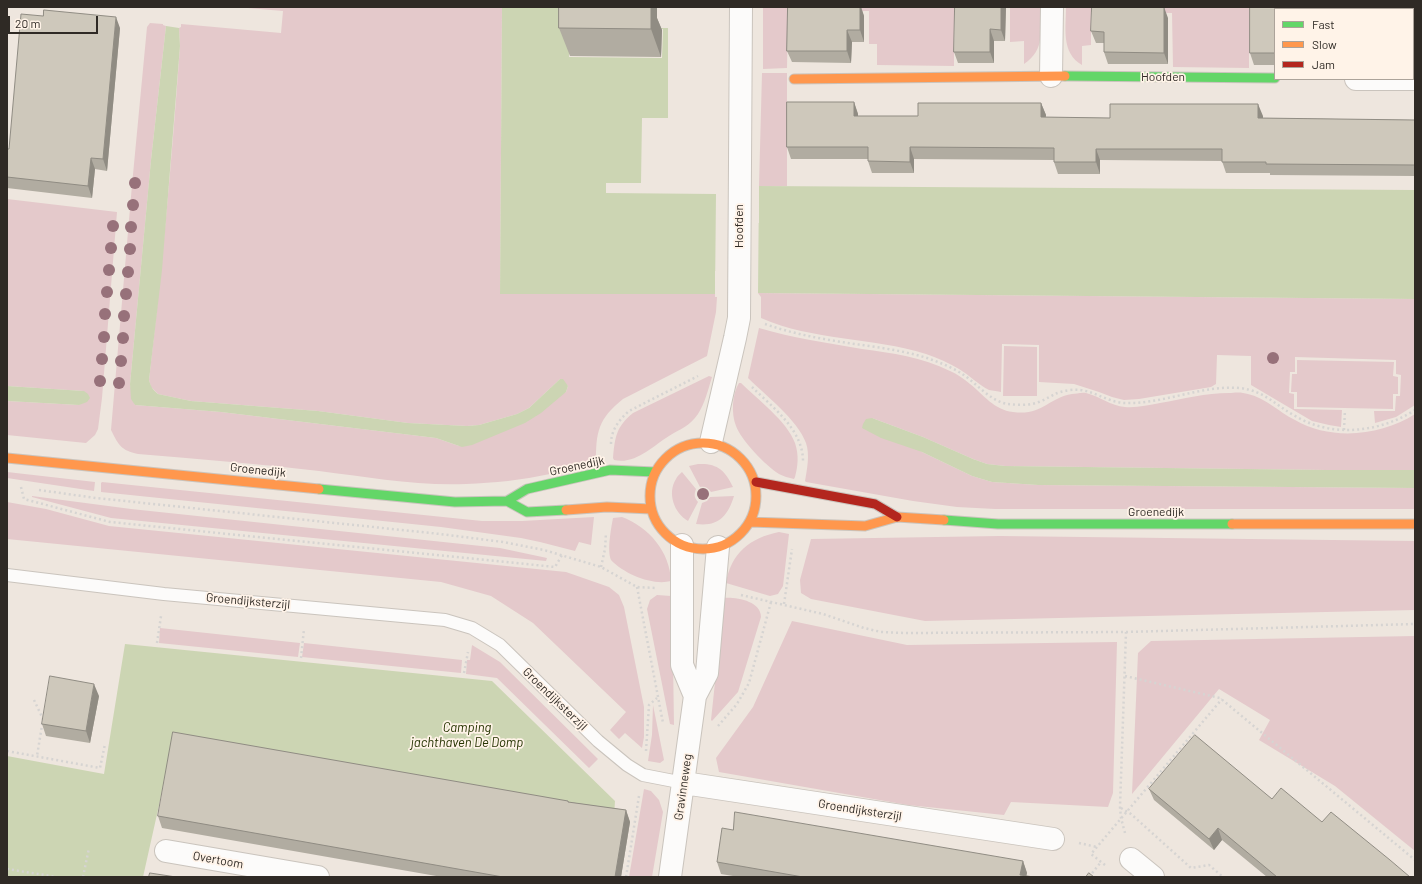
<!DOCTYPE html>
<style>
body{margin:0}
#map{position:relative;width:1422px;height:884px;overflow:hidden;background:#eee6de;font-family:Barlow,sans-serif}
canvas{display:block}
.frame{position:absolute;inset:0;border:8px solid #2f2a25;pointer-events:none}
.legend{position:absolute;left:1274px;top:8px;width:140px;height:72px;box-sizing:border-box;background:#fff3e8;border:1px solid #aca39a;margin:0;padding:5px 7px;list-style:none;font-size:12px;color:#2f2a25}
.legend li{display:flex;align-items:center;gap:8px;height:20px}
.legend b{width:20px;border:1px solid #aca39a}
.scale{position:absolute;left:8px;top:16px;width:90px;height:18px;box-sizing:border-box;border:2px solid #2f2a25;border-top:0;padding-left:5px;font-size:12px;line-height:14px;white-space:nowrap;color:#2f2a25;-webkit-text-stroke:3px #fff3e8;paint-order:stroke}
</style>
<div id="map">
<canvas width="1422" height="884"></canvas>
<div class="frame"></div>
<ul class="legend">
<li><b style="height:5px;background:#63d668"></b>Fast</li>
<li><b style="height:5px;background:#ff974d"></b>Slow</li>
<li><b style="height:5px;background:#b3261e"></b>Jam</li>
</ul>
<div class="scale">20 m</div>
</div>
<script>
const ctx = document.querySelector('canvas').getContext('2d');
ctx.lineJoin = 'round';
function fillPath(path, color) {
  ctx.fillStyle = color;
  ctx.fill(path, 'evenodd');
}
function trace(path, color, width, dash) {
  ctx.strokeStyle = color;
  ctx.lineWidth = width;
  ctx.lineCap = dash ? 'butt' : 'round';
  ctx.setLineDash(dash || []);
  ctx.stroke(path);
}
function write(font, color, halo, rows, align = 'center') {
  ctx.font = font + ' Barlow,sans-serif';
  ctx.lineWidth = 3.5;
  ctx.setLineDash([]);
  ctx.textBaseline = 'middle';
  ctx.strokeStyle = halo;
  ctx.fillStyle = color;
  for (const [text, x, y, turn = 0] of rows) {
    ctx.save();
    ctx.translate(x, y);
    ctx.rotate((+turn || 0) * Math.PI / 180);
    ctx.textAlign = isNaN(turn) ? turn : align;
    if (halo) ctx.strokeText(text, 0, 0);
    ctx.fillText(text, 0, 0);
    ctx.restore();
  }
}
fillPath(new Path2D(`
 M236,7H502L500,294H715V297H717L716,312L707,356L623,399C598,419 596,432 596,462C581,465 565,470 550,474C522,480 494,483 466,484C417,486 367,477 319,471C259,464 198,459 138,454C121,450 119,446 111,430L132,185L147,27L150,23L163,24V25L166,26L151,160L130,384L135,405L221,412L436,438L459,446L566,392L568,386L560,379L529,408L517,414L479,425L467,426L408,423L318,411L191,401L158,394L151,387L149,380C162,269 172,158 180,46L179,28L181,27V24L281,33L283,11Z
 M763,7H954V66L877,65V44H869V11H788L787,68L763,69Z
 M1010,7H1040C1040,31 1046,49 1024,64V41L1010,42Z
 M1066,7H1249V68L1173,67L1172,13L1091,12V45L1082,46V65C1061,53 1066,28 1066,7Z
 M1305,7H1415V15L1413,9H1305Z
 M762,73H787V186H759Z
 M7,199L117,212L102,398L98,429L95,435L86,443L7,435V401L79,405L84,391L7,386Z
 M758,293L1415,299V405L1396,417L1375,423L1374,411H1395L1396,396H1400L1401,375L1396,374V360L1295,357V372H1290L1289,393L1294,394V409L1342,410L1341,427L1329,425L1312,421L1251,385V356L1217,355L1216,384L1211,387L1139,399L1124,400L1112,397L1099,392L1074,384L1039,382V345L1002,344L1001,392C998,391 993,391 989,390C979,385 969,375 959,369C949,363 938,358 926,354C872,337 813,341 761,318V297Z
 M759,328C793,338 827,343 862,349C892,353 922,357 950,371C957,374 964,379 970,384C984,395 994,410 1013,412C1042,416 1048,398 1072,394C1076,394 1081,392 1086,393C1099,396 1111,406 1125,407C1137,408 1148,405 1160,403C1183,399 1206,393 1229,393C1233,393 1238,392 1243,393C1264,396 1277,411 1295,420C1331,441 1381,436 1415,414V470H1327L1005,466L987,464L973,459L923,437L872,418L922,452L972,476L992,482L1038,485L1415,488V509H995L957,507L913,501L806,482L805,481C807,469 810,455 806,443C798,420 765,395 748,378Z
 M1004,346L1037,347V396H1003Z
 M1297,360L1394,362L1393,376L1398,377V394H1393V409L1297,407V392H1291L1292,374H1297Z
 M709,376L712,377C708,390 705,403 698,414C690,426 680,429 669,436C653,446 635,465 614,460L613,458C615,437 616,427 633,413Z
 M739,383H741C757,399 787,421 795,443C799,455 798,466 795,477L794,479C789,478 783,476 779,474C766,466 741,440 736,426C731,414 732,394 739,383Z
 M698,464C717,463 725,470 733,487L711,492C708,488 706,486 700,487L689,466Z
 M7,472L95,482L94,491L7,478Z
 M682,472L696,489C694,495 694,497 698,502L688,521C674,513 667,493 676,479C677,476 680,474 682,472Z
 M102,482L482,521H522L594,517L591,545L579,542L575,551L540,542L521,538L441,527L101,492V483Z
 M32,496L131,509L500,548L547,558L546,561L111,518L32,497Z
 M734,496C728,516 718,527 696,524L702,503L707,501L710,497Z
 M7,502L46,509L109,526L566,572L609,587L619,595L624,607L644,707V737L642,748L625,733L619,739L610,730L626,712L533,623L491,596L441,582L7,539Z
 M622,517C649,527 670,552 671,581C653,586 624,574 611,560C607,550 611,529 613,518Z
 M779,532L789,534L783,586L778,594L770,596L726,583C731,553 750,538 779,532Z
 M1000,536L1415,541V610L925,621L811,599L801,593L800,580L811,539Z
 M657,595L671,596L672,598L674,725L670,724L647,609L650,600Z
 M724,598C736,597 761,601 761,617L738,692L712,721L711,720Z
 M792,621L907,645L1117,642L1113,793L1108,807L1011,802L1004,815L908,805L719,772L716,758L753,707Z
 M160,628L300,643L298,657L159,643Z
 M1415,636V851L1335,786L1259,740L1270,720L1219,689L1132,794L1138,653L1151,641Z
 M304,643L462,660L461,673L302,657Z
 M472,645L500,662L598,759L589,768L497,678L466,674L467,660H470Z
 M653,705L664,760L660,763L648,761L652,735Z
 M644,789L651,791L659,800L663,812L652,877H629Z`), '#e4c9cb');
fillPath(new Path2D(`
 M502,7H573L569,29V57L662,58L663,29H658V28H668V118H642L641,183H606V193L716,194V219L759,223V186L1415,190V299L758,293V274L715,271V294H500Z
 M166,26L179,28L180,46L162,270L149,380C151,387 153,390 158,394L191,401L318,411L408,423L467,426L479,425L517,414L529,408L560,379H563L568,386L566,392L541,413L525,423L472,445L462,447L436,438L221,412L135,405L131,399L130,384L151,160Z
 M7,386L84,391L88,394L90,398L87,402L79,405L7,401Z
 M872,418L923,437L973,459L987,464L1005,466L1327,470H1415V488L1038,485L992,482L972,476L922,452L881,438L862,428L863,424L866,419Z
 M125,644L492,681L615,801L614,816L172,747L143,877H7V756L104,774Z`), '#ccd5b3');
fillPath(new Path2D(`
 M757,186H759L758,293L756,294L757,276L717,273V294H715L716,194H718V218L757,221Z`), '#eee6de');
const lane = new Path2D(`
 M7,575L164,594L445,620L472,628L500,645L598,741L627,765L643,775L684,783`);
const street = new Path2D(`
 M1051,76L1052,7
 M1356,79H1415
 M711,442L735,338L739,318L741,7
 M682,545V665L695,696
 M684,783L1053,839
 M166,851L318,877
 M1131,859L1153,877
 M670,877L695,696L707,673L718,547`);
const fast = new Path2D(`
 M1065,76L1275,78
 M319,489L455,502L507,501L527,512L566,510
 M507,501L527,489L610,470L655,472
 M944,520L998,524H1232`);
const slow = new Path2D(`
 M794,79L1065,76
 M650 496a53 53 0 1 1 106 0a53 53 0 1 1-106 0Z
 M7,458L319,489
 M566,510L607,507L651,509
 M750,522L865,526L897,517L944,520
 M1232,524H1415`);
const jam = new Path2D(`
 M756,482L875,504L897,517`);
trace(lane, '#cac4bd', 14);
trace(street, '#cac4bd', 24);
trace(fast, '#cac4bd', 11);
trace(slow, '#cac4bd', 11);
trace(jam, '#cac4bd', 11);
trace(new Path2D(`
 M765,324C799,336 834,341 869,346C889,349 908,352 927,358C938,362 949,366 959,372C975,381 988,400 1007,404C1018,405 1031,406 1041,401C1053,396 1055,392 1070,390C1091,387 1106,403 1126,403C1164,404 1201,385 1239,388C1264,390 1276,406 1297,417C1333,438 1381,432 1415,410
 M752,387C773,408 804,430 803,463
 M1344,430L1345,410
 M611,444C611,430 619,420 629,411L698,376
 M21,487L24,499L110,522L555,567L562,555
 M39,490L96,498L440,534L503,542L544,550L601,567L637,587L656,588
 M601,567L605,549L606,533
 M637,587L663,723
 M741,595L823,614L864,628L881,632L904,633L1126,632L1415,624
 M784,604L792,549
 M157,643L161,616
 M301,658L304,629
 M464,673L468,652
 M1125,676L1220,698L1415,860
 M34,700L43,719L37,756
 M718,726L737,704L749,683L771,602
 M7,751L100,768L105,744
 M646,751L649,705L657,698
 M1121,808L1131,814L1191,868L1209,865L1223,877
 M1125,833L1121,818L1120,807L1126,632
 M1079,843L1097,847
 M1105,865L1091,854L1222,699
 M7,869L57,877
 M83,877L89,848
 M626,877L639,796
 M1089,877L1101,862`), '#d6d4d2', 2.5, [2, 3]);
trace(lane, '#fcfbfa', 12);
trace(street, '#fcfbfa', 22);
trace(fast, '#63d668', 9);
trace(slow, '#ff974d', 9);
trace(jam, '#b3261e', 9);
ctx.fillStyle = '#97717a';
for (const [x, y] of [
 [135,183],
 [133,205],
 [113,226],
 [131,227],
 [111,248],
 [130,249],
 [109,270],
 [128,272],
 [107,292],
 [126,294],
 [105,314],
 [124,316],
 [104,337],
 [123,338],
 [1273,358],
 [102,359],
 [121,361],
 [100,381],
 [119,383],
 [703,494]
]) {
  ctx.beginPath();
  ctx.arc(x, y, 6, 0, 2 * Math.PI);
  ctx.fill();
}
fillPath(new Path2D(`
 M788,7H861L864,16V42H852L851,63L792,62L787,51Z
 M1006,7L1005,41H994V63H958L954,52Z
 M1415,7V66H1413V9Z
 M1275,9V65H1254L1250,53Z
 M657,18L662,30L661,57L570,56L559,28Z
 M1168,18V64H1108L1104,52V43H1096L1091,31Z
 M120,28L107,171L95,169L92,198L7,188V149H9Z
 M854,102L858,114V116H918L1041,103L1046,115L1045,117L1110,118L1263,116V118L1415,120V176L1270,175V173H1226L1222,161L1100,160V174H1058L1054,162V160L914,159V173H872L868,161V159H791L787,147Z
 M99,696L90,743L46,736L42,724Z
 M1149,789L1272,799L1322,822L1410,877H1267L1222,840L1214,850L1154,800Z
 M568,801L569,802L626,810L630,822L621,877H442L162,828L158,816Z
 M733,830L1023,861L1027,873L1026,876L1034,877H739L721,874L717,862Z`), '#b1aca1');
fillPath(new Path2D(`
 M649,7H657V18L662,30L661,57L651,29Z
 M860,7H861L864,16V42L860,30Z
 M1001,7H1006L1005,41L1001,30Z
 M1164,7L1168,18V64L1164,53Z
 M1297,7H1301V9H1297Z
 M116,17L120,28L107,171L103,159Z
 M990,29L994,41V63L990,52Z
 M847,30L852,42L851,63L847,51Z
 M854,102L858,114V128L854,116Z
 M1041,103L1046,115L1045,129L1041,117Z
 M1258,104L1263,116L1262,130L1258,118Z
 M910,147L914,159V173L910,162Z
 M1096,149L1100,160V174L1096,162Z
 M91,158L95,169L92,198L88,186Z
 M94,684L99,696L90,743L86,731Z
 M626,810L630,822L621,877H615Z
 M1218,828L1222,840L1214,850L1209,839Z
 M1023,861L1027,873L1026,877L1020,875Z`), '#908c83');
const building = new Path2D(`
 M559,7H651V29L559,28Z
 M788,7H860V30H847V51H787Z
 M955,7H1001V30L990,29V52H954Z
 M1092,7H1164V53L1104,52V32L1091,31Z
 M1250,7H1297V9H1275V53H1250Z
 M1359,7H1415V54H1413V9H1359Z
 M44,10L116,17L103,159L91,158L88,186L7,177V149H9L21,14L43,16Z
 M787,102H854V116H918V103H1041V117L1110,118V104H1258V118L1415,120V165L1266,164V162H1222V149H1096V162H1054V148L910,147V162L868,161V147H787Z
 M50,676L94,684L86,731L42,724Z
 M173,732L568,801V802L626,810L615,877H503L158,816Z
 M1195,735L1272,799L1281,788L1322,822L1331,812L1390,860L1410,877H1277L1218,828L1209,839L1149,789Z
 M735,812L1023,861L1020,875L1034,877H803L717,862L722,828L733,830Z
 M150,873L176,877H149Z
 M1089,873L1094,877H1086Z`);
fillPath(building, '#cec8bb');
trace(building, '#908c83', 1);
write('12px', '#2f2a25', '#fff3e8', [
 ["Hoofden",1163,77],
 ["Hoofden",739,226,-90],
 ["Groenedijk",577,466,-12],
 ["Groenedijk",258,470,6],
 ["Groenedijk",1156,512],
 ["Groendijksterzijl",248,601,5],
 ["Groendijksterzijl",555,699,44],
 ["Gravinneweg",683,787,-82],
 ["Groendijksterzijl",860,810,9],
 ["Overtoom",218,860,10]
]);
write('italic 13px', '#253300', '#fff3e8', [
 ["Camping",467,728],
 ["jachthaven De Domp",467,743]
]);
</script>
